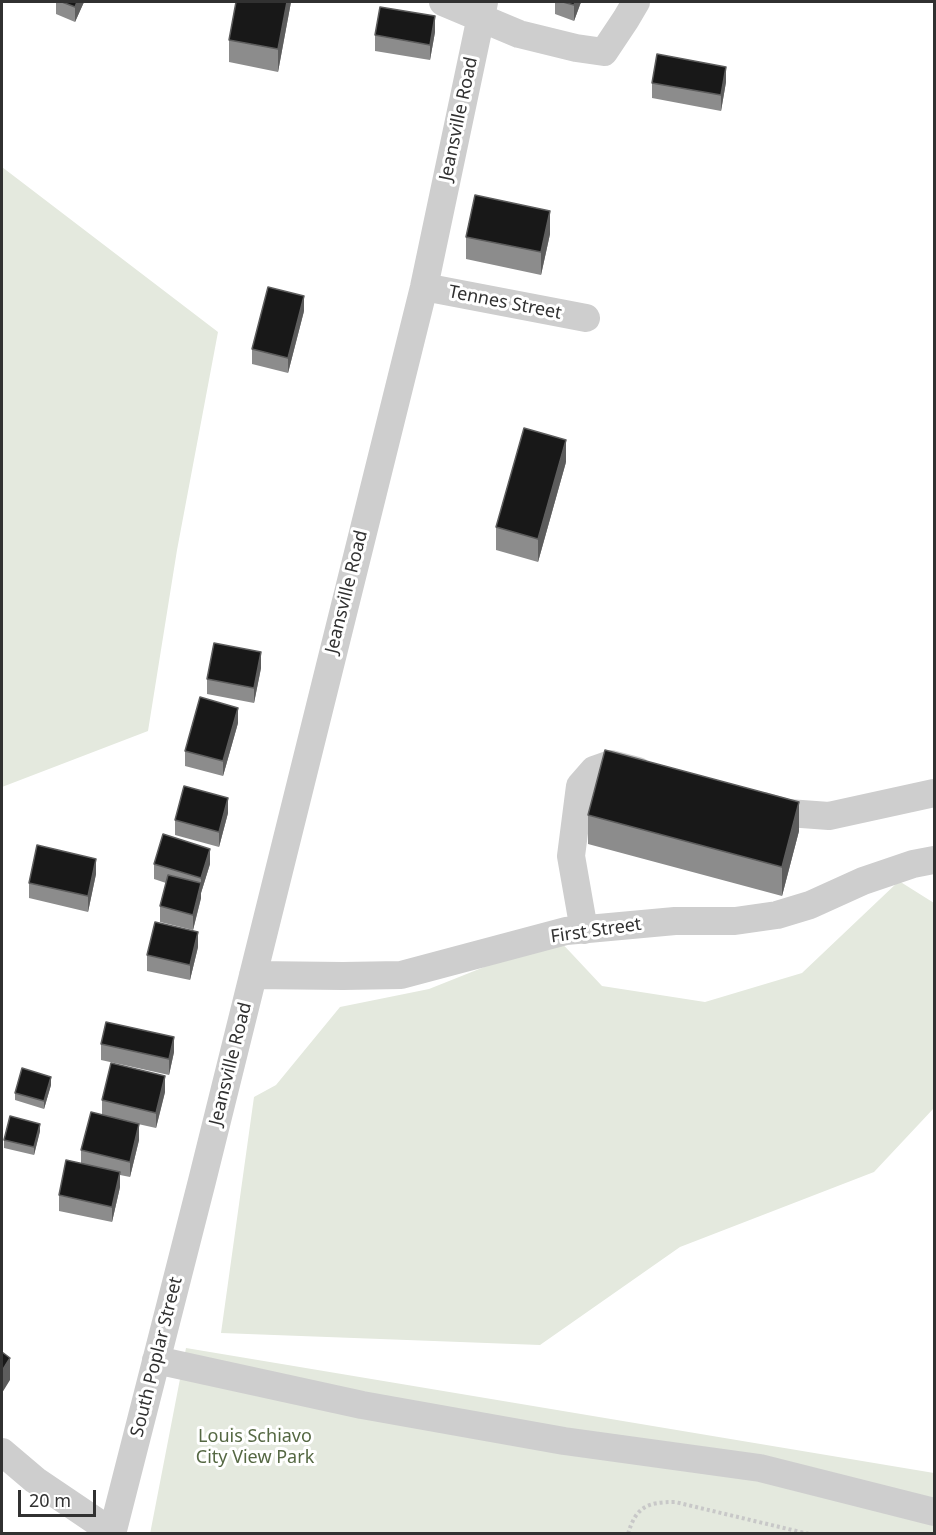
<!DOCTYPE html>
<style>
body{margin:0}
#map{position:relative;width:936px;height:1535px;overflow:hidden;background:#fff;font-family:"Noto Sans",sans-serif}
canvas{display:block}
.frame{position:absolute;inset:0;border:3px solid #313131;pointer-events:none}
.scale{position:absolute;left:18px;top:1490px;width:78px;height:27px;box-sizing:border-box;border:3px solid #313131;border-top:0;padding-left:8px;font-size:18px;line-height:21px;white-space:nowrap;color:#313131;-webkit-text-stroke:4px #fff;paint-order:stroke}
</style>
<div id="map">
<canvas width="936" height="1535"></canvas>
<div class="frame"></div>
<div class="scale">20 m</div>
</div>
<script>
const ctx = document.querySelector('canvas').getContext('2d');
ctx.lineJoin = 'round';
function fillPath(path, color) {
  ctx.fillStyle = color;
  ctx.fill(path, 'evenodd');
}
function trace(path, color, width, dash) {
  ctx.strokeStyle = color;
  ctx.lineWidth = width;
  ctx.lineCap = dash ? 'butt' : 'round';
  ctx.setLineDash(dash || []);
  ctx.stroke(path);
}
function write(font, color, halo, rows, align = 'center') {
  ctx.font = font + ' "Noto Sans",sans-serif';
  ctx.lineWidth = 6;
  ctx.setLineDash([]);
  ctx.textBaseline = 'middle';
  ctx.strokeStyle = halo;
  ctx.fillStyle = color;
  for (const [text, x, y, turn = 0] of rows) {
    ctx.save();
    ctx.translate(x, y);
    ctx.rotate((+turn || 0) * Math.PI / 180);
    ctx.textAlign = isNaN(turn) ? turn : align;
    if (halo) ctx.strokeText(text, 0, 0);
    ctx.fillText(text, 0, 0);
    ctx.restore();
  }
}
fillPath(new Path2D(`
 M2,167L218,332L177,550L148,731L2,787Z
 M899,881L934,903V1108L874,1172L680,1247L540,1345L221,1333L254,1097L276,1085L340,1007L429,989L557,938L602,986L705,1002L802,973Z
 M186,1348L934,1473V1533L150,1534Z`), '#e4e9de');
trace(new Path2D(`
 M628,1534C636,1506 648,1502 675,1502L809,1534`), '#c8c8c8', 4, [3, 3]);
trace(new Path2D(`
 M443,2L519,34L576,48L604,52L626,19L636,2
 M424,287L586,318
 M763,806L788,813L829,816L934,793
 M584,930L571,856L580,786L594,770L611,764L638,771
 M253,975L343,976L401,975L566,931L675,921H735L777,915L810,905L863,881L913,864L934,860
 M156,1360L362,1405L564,1441L760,1468L934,1512
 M2,1452L35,1480L112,1532
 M112,1534L202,1181L424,287L484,2`), '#cecece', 28);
fillPath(new Path2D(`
 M56,2H84L75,22L56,14Z
 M291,2L278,72L229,62V40Z
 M551,2H581L574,21L555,14V3Z
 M435,32L430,60L375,51V35Z
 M726,82L721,111L652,98V83Z
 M550,234L541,275L466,259V237Z
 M304,311L288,373L252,364V349Z
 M566,462L538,562L496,550V527Z
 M261,668L254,703L207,694V679Z
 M238,723L223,776L185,766V751Z
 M228,813L219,847L175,835V820Z
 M588,815L799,831L782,896L588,844Z
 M154,864H210L201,893V898L193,930L160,922V906L166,883L154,879Z
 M96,874L88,912L29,898V883Z
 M198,947L190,980L147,971V955Z
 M101,1044L174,1052L169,1075L101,1060Z
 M51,1085L44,1109L15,1100V1093Z
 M165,1092L156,1128L129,1122L139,1140L130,1177L120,1175V1187L112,1222L59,1211V1195L81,1163V1150L102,1115V1100Z
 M40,1131L34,1155L4,1148V1140Z`), '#8c8c8c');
fillPath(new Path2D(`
 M77,2H84L75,22V7Z
 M287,2H291L278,72V49Z
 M575,2H581L574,21V5Z
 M435,16V32L430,60V45Z
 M726,67V82L721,111V95Z
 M550,211V234L541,275V252Z
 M304,296V311L288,373V358Z
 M566,440V462L538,562V539Z
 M261,652V668L254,703V688Z
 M238,708V723L223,776V761Z
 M228,798V813L219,847V832Z
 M799,802V831L782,896V867Z
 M210,849V864L201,893V898L193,930V915L201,884V878Z
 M96,859V874L88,912V896Z
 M198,932V947L190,980V965Z
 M174,1037V1052L169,1075V1059Z
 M165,1076V1092L156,1128V1113Z
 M51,1077V1085L44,1109V1101Z
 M40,1124V1131L34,1155V1147Z
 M139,1124V1140L130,1177V1162Z
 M120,1172V1187L112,1222V1207Z
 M10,1358V1380L2,1393V1371Z`), '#5d5d5d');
const building = new Path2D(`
 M62,2H77L75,7Z
 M236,2H287L278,49L229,40Z
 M563,2H575L574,5Z
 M380,7L435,16L430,45L375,35Z
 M657,54L726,67L721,95L652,83Z
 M475,195L550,211L541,252L466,237Z
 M268,287L304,296L288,358L252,349Z
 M524,428L566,440L538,539L496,527Z
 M214,643L261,652L254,688L207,679Z
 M200,697L238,708L223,761L185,751Z
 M605,750L799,802L782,867L588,815Z
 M184,786L228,798L219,832L175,820Z
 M163,834L210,849L201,878L154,864Z
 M37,845L96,859L88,896L29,883Z
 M168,875L201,883L193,915L160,906Z
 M155,922L198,932L190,965L147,955Z
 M106,1022L174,1037L169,1059L101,1044Z
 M111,1063L165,1076L156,1113L102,1100Z
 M22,1068L51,1077L44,1101L15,1093Z
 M91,1112L139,1124L130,1162L81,1150Z
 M10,1116L40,1124L34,1147L4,1140Z
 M66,1160L120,1172L112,1207L59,1195Z
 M2,1352L10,1358L2,1371Z`);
fillPath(building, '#181818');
trace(building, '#5d5d5d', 1.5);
write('18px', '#313131', '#fff', [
 ["Jeansville Road",459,119,-78],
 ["Tennes Street",505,303,11],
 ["Jeansville Road",347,592,-76],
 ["First Street",596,931,-8],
 ["Jeansville Road",231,1064,-76],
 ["South Poplar Street",157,1357,-76]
]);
write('18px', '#556843', '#fff', [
 ["Louis Schiavo",255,1437],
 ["City View Park",255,1458]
]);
</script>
